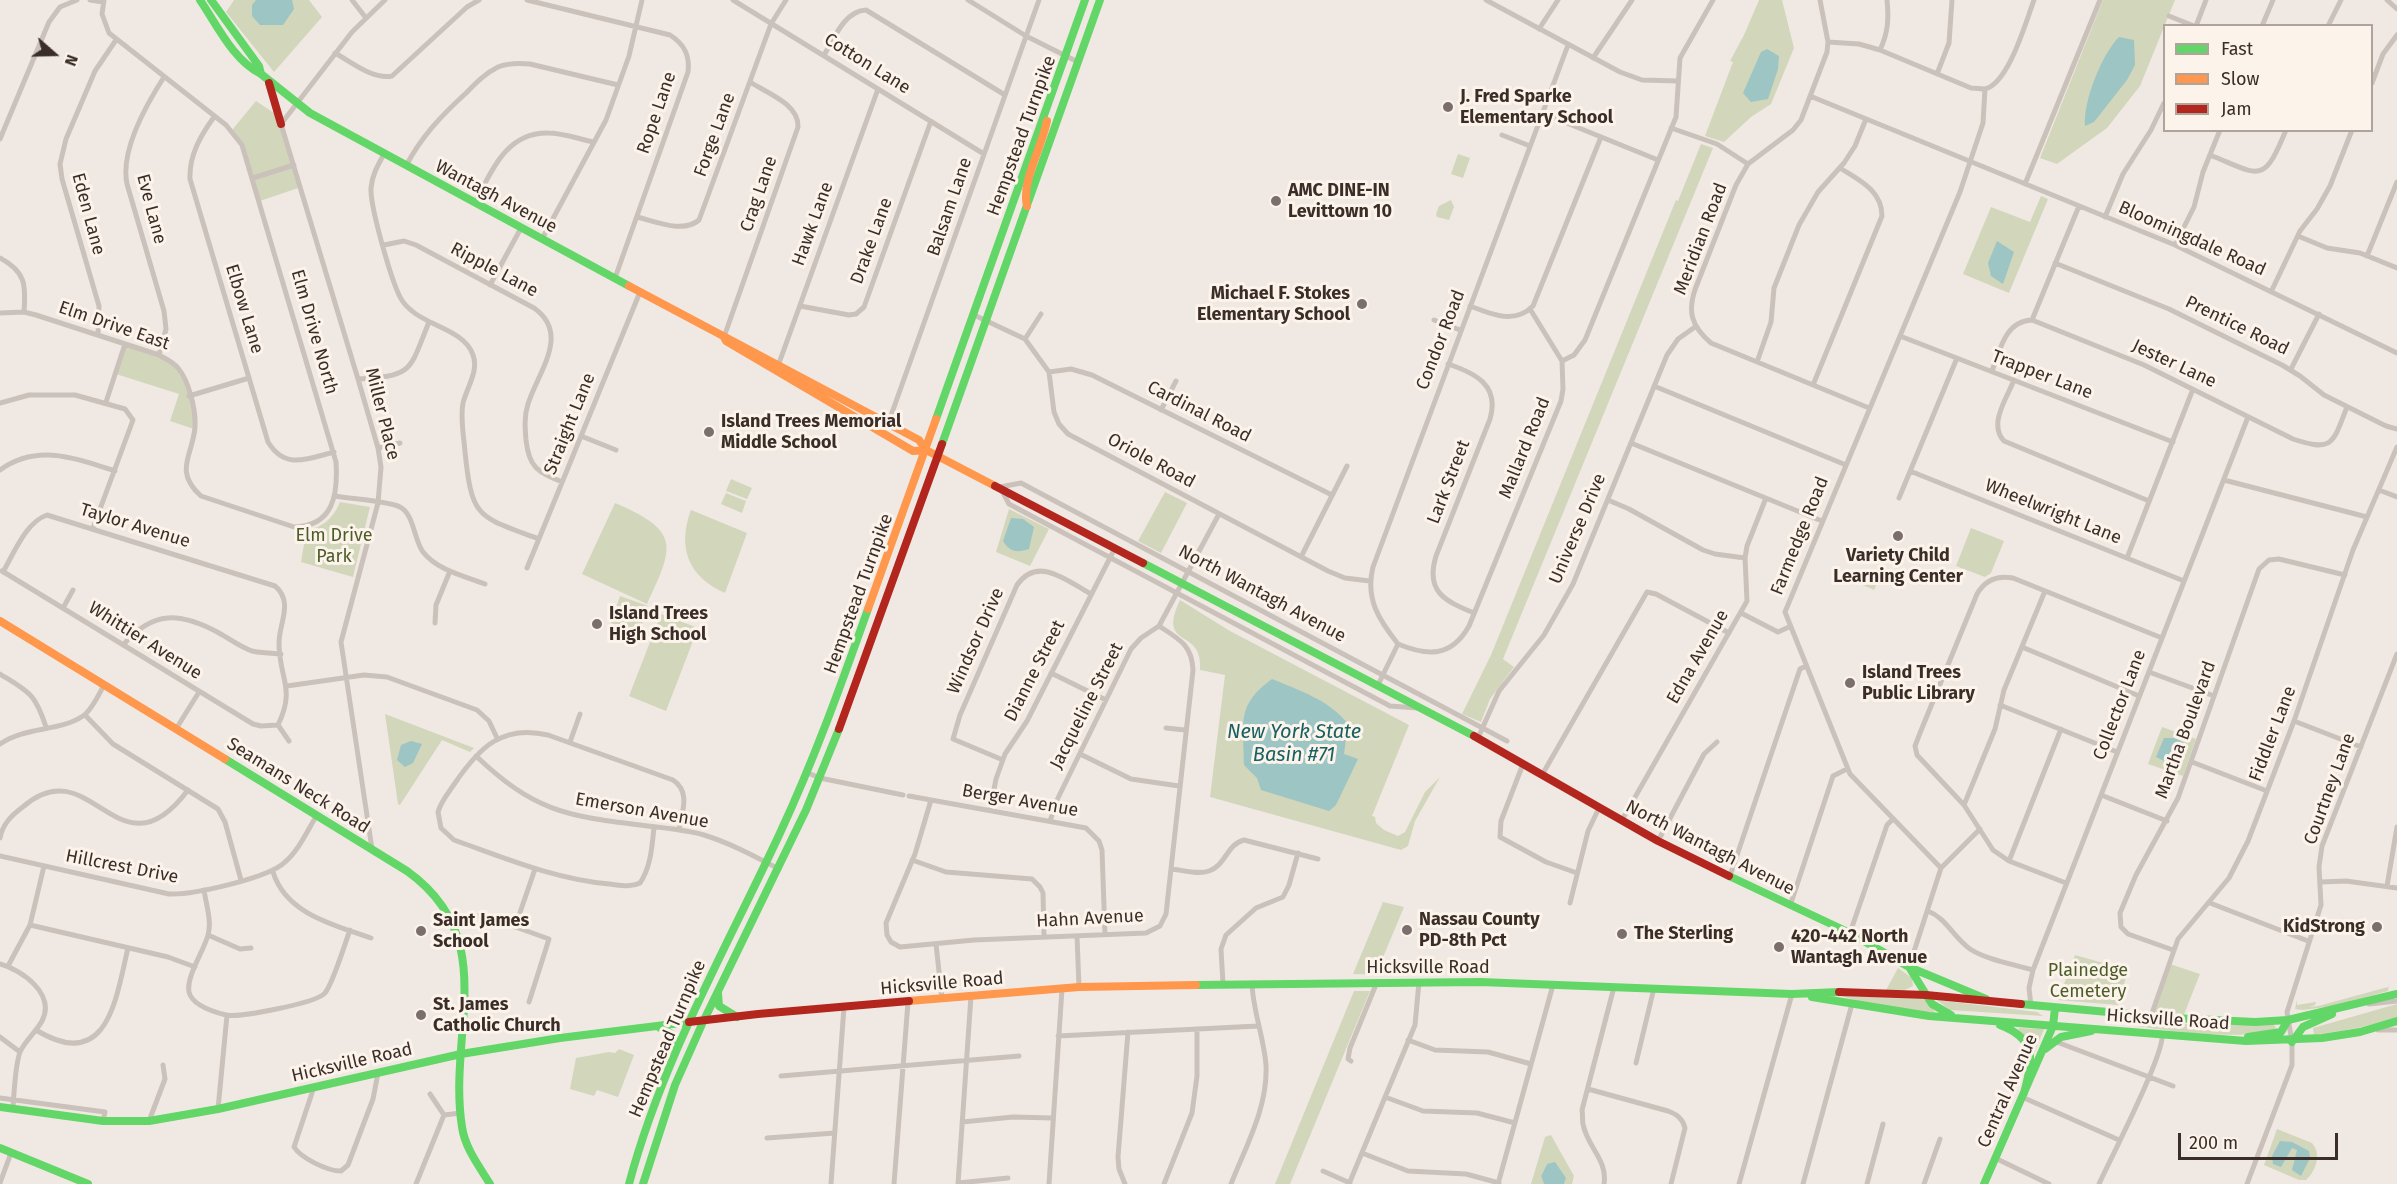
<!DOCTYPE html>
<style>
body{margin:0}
#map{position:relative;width:2397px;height:1184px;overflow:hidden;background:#f0e9e3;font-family:"Fira Sans",sans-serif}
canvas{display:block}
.legend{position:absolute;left:2163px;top:24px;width:210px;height:108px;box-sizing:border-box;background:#fcf3eb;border:2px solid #afa49d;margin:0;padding:8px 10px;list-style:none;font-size:18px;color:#3b2e29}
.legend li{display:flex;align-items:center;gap:12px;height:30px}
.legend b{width:30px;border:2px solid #afa49d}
.north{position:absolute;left:24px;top:24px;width:60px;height:60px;-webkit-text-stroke:4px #fcf3eb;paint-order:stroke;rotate:110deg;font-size:16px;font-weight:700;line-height:24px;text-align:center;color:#3b2e29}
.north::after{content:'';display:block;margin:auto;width:21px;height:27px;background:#3b2e29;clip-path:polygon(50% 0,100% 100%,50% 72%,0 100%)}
.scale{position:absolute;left:2178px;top:1133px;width:160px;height:27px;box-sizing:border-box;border:3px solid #3b2e29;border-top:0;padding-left:8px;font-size:18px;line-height:21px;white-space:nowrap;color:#3b2e29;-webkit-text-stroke:4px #fcf3eb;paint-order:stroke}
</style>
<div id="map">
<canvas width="2397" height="1184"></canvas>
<ul class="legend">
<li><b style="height:8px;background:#63d668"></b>Fast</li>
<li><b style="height:8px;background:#ff974d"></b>Slow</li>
<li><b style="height:8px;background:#b3261e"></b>Jam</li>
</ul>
<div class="north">N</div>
<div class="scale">200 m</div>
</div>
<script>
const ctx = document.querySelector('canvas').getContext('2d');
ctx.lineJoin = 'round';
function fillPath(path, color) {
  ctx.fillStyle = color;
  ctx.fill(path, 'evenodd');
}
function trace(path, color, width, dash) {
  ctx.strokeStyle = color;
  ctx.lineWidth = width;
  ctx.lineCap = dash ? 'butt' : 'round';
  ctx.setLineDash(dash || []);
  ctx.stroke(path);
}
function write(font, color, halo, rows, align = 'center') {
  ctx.font = font + ' "Fira Sans",sans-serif';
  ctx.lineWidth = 6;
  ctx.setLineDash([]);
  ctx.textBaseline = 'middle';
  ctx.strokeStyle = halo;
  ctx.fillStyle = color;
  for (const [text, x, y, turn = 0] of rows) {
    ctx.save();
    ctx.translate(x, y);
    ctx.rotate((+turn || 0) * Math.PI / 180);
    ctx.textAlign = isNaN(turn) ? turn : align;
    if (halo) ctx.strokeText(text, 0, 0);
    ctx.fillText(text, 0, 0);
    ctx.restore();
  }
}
fillPath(new Path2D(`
 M234,0H309L322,17L274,72L226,12Z
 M1759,0H1782L1794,48L1771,104L1751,117L1724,142L1705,136L1733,62L1730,61L1744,35Z
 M2103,0H2175L2140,86L2107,128L2057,164L2040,158Z
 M256,101L277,115L301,187L260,201L242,144L232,130Z
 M1701,144L1713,148L1503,659L1514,667L1490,699L1481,722L1462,714L1491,655L1676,200L1678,201Z
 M1458,154L1470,158L1463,178L1451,174Z
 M2041,196L2048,199L2009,293L1963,274L1991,207L2030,222Z
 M1451,200L1454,207L1449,220L1437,217L1436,214L1439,206Z
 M125,345C138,350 153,353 165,359C187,370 194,407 194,429L170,421L179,394L116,374Z
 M731,479L752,488L747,499L726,491Z
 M1165,492L1187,503L1161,553L1138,541Z
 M726,493L746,501L742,513L721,504Z
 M340,502L370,507L353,577L301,562L306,532C323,526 333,519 340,502Z
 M615,503C680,531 675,545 647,604L582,574Z
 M1009,509L1049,529L1030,566L996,552Z
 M691,510L747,533L725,593C688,577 677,547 691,510Z
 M1971,528L2004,541L1991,573L1985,577L1956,566Z
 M1862,569L1880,577L1874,590L1856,582Z
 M620,596L648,606L639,633L611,623Z
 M1180,600L1230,631L1409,725L1372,816L1375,817L1376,823L1384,830L1398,836L1405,832L1425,792L1440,777L1415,821L1408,846L1401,850L1210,797L1225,675L1200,670C1204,626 1156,651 1180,600Z
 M661,614L698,628L666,711L629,696Z
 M385,714L474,748L470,752L442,740L400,805L398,804Z
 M2162,727L2196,739L2183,776L2148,764Z
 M1383,902L1404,907L1381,962H1398L1393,975L1353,974Z
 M2075,955L2128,970L2118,1005L2058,1000Z
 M2170,964L2200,974L2183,1017L2153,1015Z
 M1898,968L1912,978L1913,986L1903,991L1886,990Z
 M2389,983L2388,991L2334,1006L2303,1010L2295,1009L2297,1000V1005L2316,1002L2315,1005L2309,1007L2318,1006L2388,987Z
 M1354,991H1370L1290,1184H1275Z
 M1841,996L1925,999L1935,1012L1929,1013L1862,1002Z
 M1937,1000L2037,1012L2043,1016L1950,1010Z
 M2397,1004V1018L2358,1028L2314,1035L2313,1028Z
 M2179,1024L2274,1025L2276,1028C2249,1042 2168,1031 2137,1026Z
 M2018,1028L2044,1029L2033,1056Z
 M619,1049L634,1055L618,1097L597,1090L594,1096L570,1089L576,1058L609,1052L615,1053Z
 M2277,1129L2312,1143C2322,1154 2316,1171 2306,1180H2299L2264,1165Z
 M1551,1135L1574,1176L1572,1184H1564L1566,1178L1547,1164L1541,1176L1544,1184H1531L1545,1137Z`), '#d2d6bb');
fillPath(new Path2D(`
 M256,0H292L294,9L283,25H260L252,16V5Z
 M2119,37L2134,40L2135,65L2127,80L2094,122L2085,126C2083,101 2102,54 2119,37Z
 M1767,49L1779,56L1778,69L1768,99L1751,102L1743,93L1761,52Z
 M1997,241L2014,252L2003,284L1991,276L1988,263Z
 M1011,518L1023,519L1034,527L1029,549C1016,553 1010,552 1003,541Z
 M1272,679C1298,690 1330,700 1348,724L1344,754L1358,759L1336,805L1329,811L1261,790L1257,778L1244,765C1244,723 1235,706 1272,679Z
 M2164,738H2177L2187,746L2182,764H2170L2156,757Z
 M411,741L422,744L413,763L405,767L397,760L401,745Z
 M2280,1141L2292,1142L2309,1151L2310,1158L2301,1176L2292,1170L2297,1150L2292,1148L2281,1167L2273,1164L2272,1156Z
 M1555,1162L1566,1178L1564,1184H1544L1541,1176L1547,1164Z`), '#9dc5c4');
trace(new Path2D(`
 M90,0L103,2
 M352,0L366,18
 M527,0L670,35C684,44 690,55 688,72L615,278
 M733,0L984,154
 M968,0L1026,36L1078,62
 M1486,0L1620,72L1642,80L1678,81
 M1820,0L1828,42L1827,52L1801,120L1793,130L1748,164L1736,185L1696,287C1687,311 1691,326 1711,343L1869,408
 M2387,0L2397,9
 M2169,16L2194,26
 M2196,26L2206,0
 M2262,26L2273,0
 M2328,26L2341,0
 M1539,29L1558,0
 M1828,42L1859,44L1880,50L1971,88C1975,88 1981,89 1985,89C2009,83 2026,21 2034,0
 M1880,50C1888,33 1889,19 1887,0
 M335,53C351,62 373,80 392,76L467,7L479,0
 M824,55C834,39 844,11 866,10L1005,95
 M1593,58L1632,0
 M1937,74L1949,43L1952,0
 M2372,83L2383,54L2397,35
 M1810,96L2175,245L2397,353
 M1542,113L1658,160
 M214,117C201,135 189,155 190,179L268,442C285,470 307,459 334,452
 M1671,128L1717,144L1748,164
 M1502,135L1530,146
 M0,139L49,22L60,7L77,0
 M384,154C378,165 372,175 371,188C370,207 391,279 400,297C403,303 407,307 412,311C429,326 465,331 473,355C479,371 467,387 463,403C460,418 464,437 465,452C472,520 478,516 539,539
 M2210,155C2260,175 2263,186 2286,130
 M406,166C421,137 441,116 465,94C475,84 484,74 498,67C508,63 519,63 530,64L618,85
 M253,178L294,165
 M2025,184L2100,0
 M475,203C491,172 506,132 548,133C563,133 579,139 594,142
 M637,217C655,221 683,234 699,220L771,24L786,0
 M2105,217L2123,174L2151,130L2164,103
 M2298,236L2327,248L2360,253L2397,268
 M542,239L606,120L629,56L642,0
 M384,245L404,241L416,245L534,308C571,334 538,372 528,404C524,416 525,428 526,440C529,468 538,472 562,482
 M2175,245L2194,207L2203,172L2220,130
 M2367,256L2397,182
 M0,258C26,272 26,285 24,312
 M2055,263L2169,309L2282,365L2300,376L2324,395L2386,426L2397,429
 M490,285L521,228
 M2271,292L2300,231L2317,209L2330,186L2352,130
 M800,306L849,315L856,314L864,307L931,121
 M1470,306C1491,314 1514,325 1533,306L1601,137
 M1530,309L1562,361
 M0,313L24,312L36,315L159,355C166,359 173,362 178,368C189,381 196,410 195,427C193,455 173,471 201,496L294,527C334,526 338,494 336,462L242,145L226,125L109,33L102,14L104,0
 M974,315L1025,339L1049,372L1054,412L1059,424L1068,434L1328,571L1345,578L1370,581
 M1434,320L1460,330
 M2032,320L2079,206
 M98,335L99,306L62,179L60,164L66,139L95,71L116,40
 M1900,336L2173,442
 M724,337L798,127C799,104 767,93 750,82
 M1025,339L1041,314
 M159,355L166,329L164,311L127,184C120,151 146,105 164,77
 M1757,362L1771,322L1774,288L1799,225L1818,192L1844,163L1855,146L1866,119
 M1448,364C1475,373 1500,385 1490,419L1436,556C1425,592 1445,601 1474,613
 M778,366L878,89
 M2291,369L2319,314
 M1992,371C2000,350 2005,321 2032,320L2144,365L2293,439C2334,453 2333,442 2347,407
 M1049,372L1071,369L1092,375L1332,495
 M358,379C414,376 409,371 429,322
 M2014,380C2007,398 1988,424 2004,441L2149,501
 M1813,385L1882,216C1882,190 1859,180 1840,168
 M1654,386L1846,465
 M189,396L249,378
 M106,402L125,344
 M0,403L29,395H75L125,409L133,420L93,528
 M1161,410L1176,381
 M888,424L1039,0
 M581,436L616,450
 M1631,443L1822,521
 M378,448L400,443
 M0,470C37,443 75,458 115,471
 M1910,471L2184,581
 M2224,480L2367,517
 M2379,490L2397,497
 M335,496C351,499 388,501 400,507C414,514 414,540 423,552C437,570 464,576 485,584
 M1899,498L1957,358
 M1608,500L1629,509L1703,550L1715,554L1745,558
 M1301,557L1347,466
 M2127,558L2193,389
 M527,568L640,292
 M2,571L253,724L261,726L278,725
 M3,572C14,553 26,522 47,515L275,586C294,602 279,623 279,643C279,679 296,688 278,725
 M63,608L73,590
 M1741,613L1778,632L1789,627
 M435,623L436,605L450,571
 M1398,644C1427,656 1451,658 1469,626L1561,401L1563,389L1562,361L1574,355L1585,340L1676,117L1680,58L1713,0
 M1398,644C1379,620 1365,599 1373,567L1568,45
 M123,645C153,610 180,612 219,633C230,639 240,647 252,651C261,653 271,653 281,654
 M2022,647L2139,696
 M2149,672L2214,696
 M1051,673L1106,700
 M0,674C29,692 35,693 46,727
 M1378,685L1398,644
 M287,686L364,675L387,677L477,710L489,721L497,738
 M2000,705L2117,752
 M1417,708L1390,706L1009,504L1000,487L1021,483L1507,741
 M85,715L113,744L218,809L225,822L241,880
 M2294,721L2361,747
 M278,725L289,741
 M1166,728L1185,730
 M176,729L199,692
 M1478,738L1499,691L1544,635L1573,584L1667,355L1678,339L1695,327
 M570,742L580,714
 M0,744C26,726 59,732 83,716C92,710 99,694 104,685
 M1080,754L1131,779L1179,786
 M476,756C533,810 564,816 640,825C661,828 683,829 704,835C730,843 754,856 779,869
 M1003,760L953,739L960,715L1017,585C1038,555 1067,581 1091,594
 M2192,762L2267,791
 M1523,764L1501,821L1500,837L1546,862L1577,873
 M808,773L820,778L903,795
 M1542,775L1647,592L1656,594L1729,633
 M2101,795L2167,821
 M909,796L1086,828L1099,841L1102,850L1105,934
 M931,800L915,854L886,923L887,935L891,942L900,947L974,940L1146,933L1160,926L1166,914L1193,670C1192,645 1179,639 1159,626
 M1964,805L1995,729L2004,690L2045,591
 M990,810L996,779L1005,754L1027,721L1115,548
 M1622,820L1747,601L1745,558L1747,546L1766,498
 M1050,821L1057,800L1131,649L1141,638L1159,626L1219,514
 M654,827C652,846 651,867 640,883C630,888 619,885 609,884C554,879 505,858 454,840L441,828L438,812C441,801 449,792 455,783C479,748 502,724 548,735L673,780C691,792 682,812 679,830
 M0,838C3,823 12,815 24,806C91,748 119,882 188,790
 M1658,841L1704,754L1717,742
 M372,849L341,642L378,503L381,467L378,448L358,379L281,124L352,32L385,0
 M0,856L169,894C193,895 269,878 285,862C299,850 307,831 317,815
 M912,860L946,872L1032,879L1040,887L1043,893L1044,937
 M2009,861L2061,729
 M1941,868L1980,829
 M1171,869C1183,870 1198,875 1209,871C1226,865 1227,844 1244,840L1318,859
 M273,872C286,914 334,925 371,938
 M1730,876L1800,669L1806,666
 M2321,882L2346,881L2397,888
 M2066,883L2009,861L1993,850L1964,805L1917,755L1915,746L1920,733L1977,594C1985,580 1997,575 2013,578L2162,638
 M2387,886L2397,827
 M204,890C206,904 212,921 208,935C204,951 186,976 189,992C192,1005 214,1012 226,1015C240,1018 314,1003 324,994C332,987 345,943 350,930
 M1570,903L1588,831L1599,808
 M2210,903L2308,941
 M1790,906L1833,776L1847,769
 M1928,911C1946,918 1954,938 1970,949C1987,960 2013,964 2033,970
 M452,923L468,916H485L549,939L529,1002
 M30,925L168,957L195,967
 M515,927L535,869
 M1850,933L1887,825L1892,820
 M208,935L240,949L251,948
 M1077,936L1079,987
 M936,944L942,999
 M2173,950L2128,934L2121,927L2120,913L2136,875L2178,798L2259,569L2269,560L2279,559L2345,575
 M0,964C22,970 56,994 42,1021C36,1032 25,1041 20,1052C15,1066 14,1093 13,1109
 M8,966L30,925L44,866
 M1909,967L1941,868L1850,774L1785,612L1960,192L1983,123L1985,89
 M1223,984L1221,949L1226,935L1256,908L1283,897L1289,885L1298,853
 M2369,1004L2397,1001
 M2031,1006L2029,988L2033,970L2248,417
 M2151,1016L2178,939L2229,878L2248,841L2294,721L2353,550L2397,447
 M36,1030C108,1074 116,998 128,948
 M2378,1030H2397
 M1058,1036L1258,1026
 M0,1037L20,1052
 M1408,1040L1435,1050L1488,1052L1531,1064
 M2054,1041L2173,1086
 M1351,1061L1348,1059L1350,1048L1377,982
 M1636,1063L1654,988
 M781,1076L1019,1056
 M314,1087L294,1147C301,1158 327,1171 341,1171L348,1165L373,1099L378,1073
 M1588,1089L1668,1111C1677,1114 1683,1119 1685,1128L1671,1184
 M430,1094L444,1115
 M1385,1097L1423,1111L1477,1113L1515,1123
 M2022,1097L2119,1140
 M0,1098L105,1112L103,1121
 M218,1109L227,1015
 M149,1121L165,1079L163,1065
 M962,1122L1013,1117L1052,1118
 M767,1138L835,1133
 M1362,1153L1408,1171L1466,1174L1499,1183
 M1995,1158L2049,1184
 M1323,1171L1350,1183
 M0,1183L11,1153
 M958,1183L1008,1178
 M416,1184L444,1115L461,1113
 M831,1184L844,1007
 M894,1184L908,1002
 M958,1184L971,996
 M1049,1184L1062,989
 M1125,1184L1119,1169L1118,1157L1128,1032
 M1164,1184L1192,1113L1197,1076V1029
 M1231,1184C1246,1146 1268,1107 1266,1065C1264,1038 1253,1011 1252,984
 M1349,1184L1415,1025L1419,982
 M1498,1184L1553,985
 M1604,1184C1608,1160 1587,1147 1583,1124C1582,1120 1583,1114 1582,1110L1614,987
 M1739,1184L1792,994
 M1803,1184L1852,1004
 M1867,1184L1883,1124
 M1924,1184L1940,1139
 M2099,1184C2110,1160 2165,1053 2162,1035
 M2247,1184L2292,1065V1042L2287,1012L2321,905L2319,867L2322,846L2397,654`), '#cac1bb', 5);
trace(new Path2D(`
 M200,0C217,25 233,60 261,74
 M211,0L259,66L261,74L310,113L629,286
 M936,419L1085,0
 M942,444L1100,0
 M1143,563L1474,736
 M225,759L407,871C502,939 447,1033 462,1127C465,1148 479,1166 490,1184
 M1729,876L1850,933L1909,967L1986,999
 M1909,967L1932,1004L1951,1015
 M1196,985L1480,982L1792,994L1839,992
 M718,993L719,1006L737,1017
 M1812,997L1929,1016L2246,1041L2322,1038L2360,1032L2397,1021
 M2021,1004L2173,1018L2255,1022L2288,1020L2397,994
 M2000,1025C2037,1039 2033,1059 2024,1093
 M660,1028L672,1034L675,1043L674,1049
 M2248,1037L2281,1032L2288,1020
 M2292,1042L2303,1027L2332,1014
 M2045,1049L2061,1037L2091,1031
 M0,1107L103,1121H149L218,1109L461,1054L560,1038L689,1022
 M0,1148L88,1184
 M629,1184C662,1060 726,949 780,833C814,760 841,685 868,609
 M643,1184L675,1085L703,1022L806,810L839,729
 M1984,1184L2053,1026L2055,1008`), '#63d668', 8);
trace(new Path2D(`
 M1027,206C1021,182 1042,147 1047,121
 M629,286L919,440L926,450L995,486
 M724,337L726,341L913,451L926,450
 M868,609L936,419
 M0,621L225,759
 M909,1001L1079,987L1196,985`), '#ff974d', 8);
trace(new Path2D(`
 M269,83L281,124
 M995,486L1143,563
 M839,729L942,444
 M1474,736L1658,841L1729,876
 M1839,992L1926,995L2021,1004
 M689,1022L758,1014L909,1001`), '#b3261e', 8);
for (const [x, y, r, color] of [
 [1448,107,6,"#7a6f6a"],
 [1276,201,6,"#7a6f6a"],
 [1362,304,6,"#7a6f6a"],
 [709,432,6,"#7a6f6a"],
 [1898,536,6,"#7a6f6a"],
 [597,624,6,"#7a6f6a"],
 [1850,683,6,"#7a6f6a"],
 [2377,927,6,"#7a6f6a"],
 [1407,930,6,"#7a6f6a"],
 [421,931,6,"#7a6f6a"],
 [1622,934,6,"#7a6f6a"],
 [1779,947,6,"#7a6f6a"],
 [421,1015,6,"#7a6f6a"]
]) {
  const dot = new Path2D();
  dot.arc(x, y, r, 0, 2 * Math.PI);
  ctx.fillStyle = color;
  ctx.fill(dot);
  trace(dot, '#fcf3eb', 2);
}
write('18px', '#3b2e29', '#fcf3eb', [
 ["Cotton Lane",867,64,32],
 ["Rope Lane",657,113,-71],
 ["Forge Lane",715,135,-70],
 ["Hempstead Turnpike",1022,136,-70],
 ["Crag Lane",759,194,-71],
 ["Wantagh Avenue",496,197,28],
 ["Balsam Lane",950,207,-71],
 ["Eve Lane",151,209,75],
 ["Eden Lane",88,214,75],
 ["Hawk Lane",813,224,-70],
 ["Meridian Road",1701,239,-69],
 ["Bloomingdale Road",2192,239,24],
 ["Drake Lane",872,241,-70],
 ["Ripple Lane",494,270,28],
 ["Elbow Lane",244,309,73],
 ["Elm Drive East",114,326,19],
 ["Prentice Road",2237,326,26],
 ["Elm Drive North",314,332,74],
 ["Condor Road",1441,340,-69],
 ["Jester Lane",2174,364,25],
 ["Trapper Lane",2042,375,21],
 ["Cardinal Road",1199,412,27],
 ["Miller Place",382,414,76],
 ["Straight Lane",570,424,-68],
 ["Mallard Road",1525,448,-68],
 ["Oriole Road",1151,461,28],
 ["Lark Street",1449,482,-69],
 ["Wheelwright Lane",2053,512,22],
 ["Taylor Avenue",135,526,17],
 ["Universe Drive",1578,529,-67],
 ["Farmedge Road",1800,536,-68],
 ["Hempstead Turnpike",859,594,-70],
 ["North Wantagh Avenue",1262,594,28],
 ["Whittier Avenue",145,641,32],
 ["Windsor Drive",976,641,-66],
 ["Edna Avenue",1698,657,-60],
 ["Dianne Street",1035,671,-63],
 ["Collector Lane",2120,705,-69],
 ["Jacqueline Street",1087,706,-63],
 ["Martha Boulevard",2186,730,-70],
 ["Fiddler Lane",2273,734,-69],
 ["Seamans Neck Road",298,786,32],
 ["Courtney Lane",2330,789,-70],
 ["Berger Avenue",1020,801,10],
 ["Emerson Avenue",642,811,10],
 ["North Wantagh Avenue",1710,848,27],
 ["Hillcrest Drive",122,867,11],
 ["Hahn Avenue",1090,919,-3],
 ["Hicksville Road",1428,968],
 ["Hicksville Road",942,984,-5],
 ["Hicksville Road",2168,1020,4],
 ["Hempstead Turnpike",668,1039,-67],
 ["Hicksville Road",352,1063,-13],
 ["Central Avenue",2008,1091,-66]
]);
write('bold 18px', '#3b2e29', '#fcf3eb', [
 ["J. Fred Sparke",1460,97],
 ["Elementary School",1460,118],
 ["AMC DINE-IN",1288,191],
 ["Levittown 10",1288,212],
 ["Michael F. Stokes",1350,294,"right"],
 ["Elementary School",1350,315,"right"],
 ["Island Trees Memorial",721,422],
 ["Middle School",721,443],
 ["Variety Child",1898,556,"center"],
 ["Learning Center",1898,577,"center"],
 ["Island Trees",609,614],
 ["High School",609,635],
 ["Island Trees",1862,673],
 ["Public Library",1862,694],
 ["Nassau County",1419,920],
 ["PD-8th Pct",1419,941],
 ["Saint James",433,921],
 ["School",433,942],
 ["KidStrong",2365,927,"right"],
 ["The Sterling",1634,934],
 ["420-442 North",1791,937],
 ["Wantagh Avenue",1791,958],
 ["St. James",433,1005],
 ["Catholic Church",433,1026]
], 'left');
write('18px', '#4c5d29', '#fcf3eb', [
 ["Elm Drive",334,536],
 ["Park",334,557],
 ["Plainedge",2088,971],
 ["Cemetery",2088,992]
]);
write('italic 20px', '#186163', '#fcf3eb', [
 ["New York State",1294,732],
 ["Basin #71",1294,755]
]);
</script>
